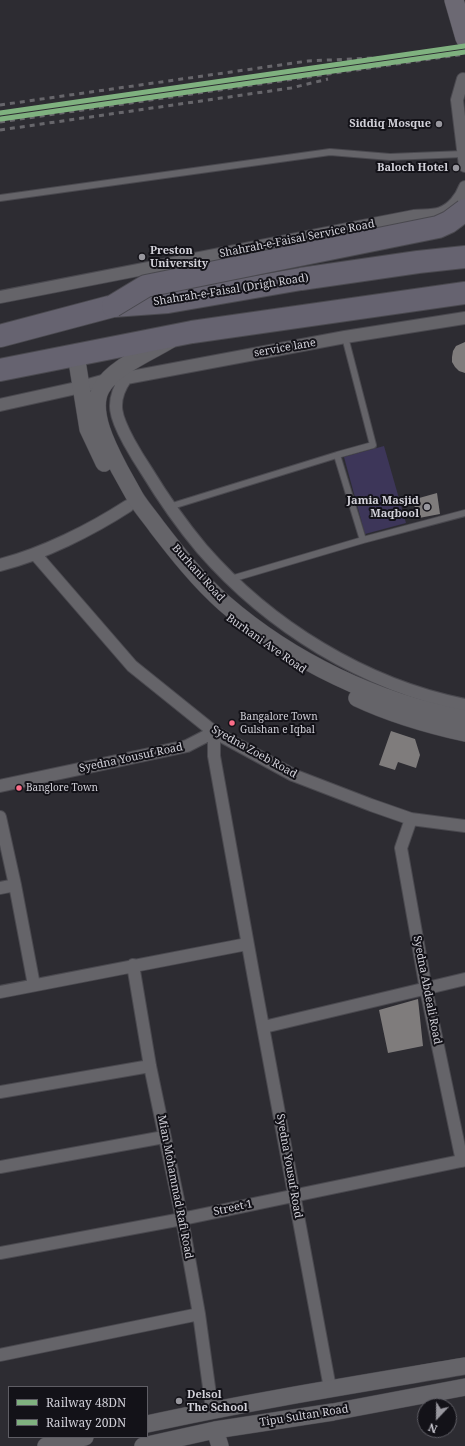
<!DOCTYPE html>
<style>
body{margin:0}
#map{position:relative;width:465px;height:1446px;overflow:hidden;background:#2d2c32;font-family:"Noto Serif",serif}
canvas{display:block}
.legend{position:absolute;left:8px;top:1386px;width:140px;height:52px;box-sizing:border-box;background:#131218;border:1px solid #5f5e65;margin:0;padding:5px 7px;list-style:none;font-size:12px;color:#d1d0d8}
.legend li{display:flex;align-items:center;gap:8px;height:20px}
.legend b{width:20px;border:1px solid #5f5e65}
.north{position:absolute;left:417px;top:1398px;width:40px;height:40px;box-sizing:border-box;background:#131218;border:1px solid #5f5e65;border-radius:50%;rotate:202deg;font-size:11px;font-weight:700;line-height:16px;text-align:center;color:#d1d0d8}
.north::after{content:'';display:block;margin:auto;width:14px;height:18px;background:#98979e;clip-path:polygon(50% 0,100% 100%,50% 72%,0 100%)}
</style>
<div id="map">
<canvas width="465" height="1446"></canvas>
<ul class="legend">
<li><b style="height:5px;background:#7fb17f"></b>Railway 48DN</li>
<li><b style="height:5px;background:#7fb17f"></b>Railway 20DN</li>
</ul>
<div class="north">N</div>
</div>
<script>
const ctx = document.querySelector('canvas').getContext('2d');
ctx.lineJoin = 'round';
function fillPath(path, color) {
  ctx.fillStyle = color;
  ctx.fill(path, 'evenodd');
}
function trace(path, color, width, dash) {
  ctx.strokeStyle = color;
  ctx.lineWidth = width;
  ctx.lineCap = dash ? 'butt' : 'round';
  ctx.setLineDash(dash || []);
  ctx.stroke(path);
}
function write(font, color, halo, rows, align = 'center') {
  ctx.font = font + ' "Noto Serif",serif';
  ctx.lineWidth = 4;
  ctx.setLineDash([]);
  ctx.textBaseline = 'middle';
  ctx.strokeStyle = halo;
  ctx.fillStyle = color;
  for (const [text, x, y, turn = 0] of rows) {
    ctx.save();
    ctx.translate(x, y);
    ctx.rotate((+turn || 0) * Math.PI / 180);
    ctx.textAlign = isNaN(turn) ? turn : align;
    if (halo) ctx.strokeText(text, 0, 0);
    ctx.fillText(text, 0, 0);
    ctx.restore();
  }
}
fillPath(new Path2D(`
 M384,446L406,523L365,534L344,457Z`), '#3d3659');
fillPath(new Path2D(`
 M465,342V373L459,371L455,367L452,362V357L453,351L456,346Z
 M437,493L440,514L419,518L412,500Z
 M391,731L415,739L420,755L416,768L398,762L395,770L379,765Z
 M418,999L423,1046L388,1053L379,1010Z`), '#7f7c7c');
const lane = new Path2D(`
 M0,198L330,152L390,157L463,154
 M337,455L363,540
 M169,507L337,455L373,445L345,337
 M231,579L363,540L465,513`);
const street = new Path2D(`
 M463,79L457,100L465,166
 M0,297L414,216C423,215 433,216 441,213C452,209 461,198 465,187
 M126,378C109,402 116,418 129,442C134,451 140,461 146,470C163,498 181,524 202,549C269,626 364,685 465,705
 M0,405L81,387L106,380L126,378L345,337L465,318
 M35,554L132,666L214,732L293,775L371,805L411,819L465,826
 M0,565C43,554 91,530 128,506
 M0,786L187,746L214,732V756C251,967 291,1177 330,1388
 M0,817L15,885L34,985
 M411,819L401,848L426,989L462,1161
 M0,888L15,885
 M133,965L150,1066L182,1219L199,1314L212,1409
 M0,992L247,944
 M264,1027L465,979
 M0,1092L150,1066
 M0,1167L164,1137
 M0,1253L182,1219L465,1160
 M0,1355L199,1314`);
const secondary = new Path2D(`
 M170,340C150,352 112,368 101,389C89,412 109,449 120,470C125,479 130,488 135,497C141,507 150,517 157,527C177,553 199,581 224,603C292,662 377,702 465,719
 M76,355L88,429L104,463
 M357,698C391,714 429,725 465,733
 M147,1424C252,1401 359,1384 465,1366
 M215,1430L220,1446
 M46,1446L85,1437
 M143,1446L215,1430L333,1412L465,1387`);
const primary = new Path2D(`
 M454,0L465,38`);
const highway = new Path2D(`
 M0,336L113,306L168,302L301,279L418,262L465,257
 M0,370L192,332L465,293`);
trace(lane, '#4a494f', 8);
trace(street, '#4a494f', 14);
trace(secondary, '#4a494f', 18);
trace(primary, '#4a494f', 20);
trace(highway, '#4a494f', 24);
trace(lane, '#656469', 6);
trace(street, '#656469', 12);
trace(secondary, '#656469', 17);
trace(primary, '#6c6973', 19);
trace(highway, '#666370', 22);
trace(new Path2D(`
 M0,105L308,61L394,57
 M0,122L465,54
 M0,130L291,88L328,79`), '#67666b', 3, [5, 5]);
const highwayBridge = new Path2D(`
 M113,306L146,286L438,227L449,222L465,210`);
trace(highwayBridge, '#4a494f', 24, []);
trace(highwayBridge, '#666370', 22);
trace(new Path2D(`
 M0,113L465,46`), '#7fb17f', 5);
trace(new Path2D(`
 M1,119L465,52`), '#7fb17f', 5);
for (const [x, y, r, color] of [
 [439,124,4,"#98979e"],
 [456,168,4,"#98979e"],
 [142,257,4,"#98979e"],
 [427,507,4,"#98979e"],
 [232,723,3.5,"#fb6d88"],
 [19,788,3.5,"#fb6d88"],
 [179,1401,4,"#98979e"]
]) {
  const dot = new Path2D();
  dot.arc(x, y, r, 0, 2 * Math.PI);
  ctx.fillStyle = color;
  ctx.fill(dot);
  trace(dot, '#131218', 1.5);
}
write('10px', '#d1d0d8', '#131218', [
 ["Bangalore Town",240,717],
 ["Gulshan e Iqbal",240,730],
 ["Banglore Town",26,788]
], 'left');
write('bold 11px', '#d1d0d8', '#131218', [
 ["Siddiq Mosque",431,124],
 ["Baloch Hotel",448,168],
 ["Preston",150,251,"left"],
 ["University",150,264,"left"],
 ["Jamia Masjid",419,501],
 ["Maqbool",419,514],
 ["Delsol",187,1395,"left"],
 ["The School",187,1408,"left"]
], 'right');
write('11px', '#d1d0d8', '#131218', [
 ["Shahrah-e-Faisal Service Road",297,239,-11],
 ["Shahrah-e-Faisal (Drigh Road)",231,290,-9],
 ["service lane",285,348,-10],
 ["Burhani Road",198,573,48],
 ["Burhani Ave Road",266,644,35],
 ["Syedna Zoeb Road",254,752,29],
 ["Syedna Yousuf Road",131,758,-12],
 ["Syedna Abdeali Road",427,990,79],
 ["Syedna Yousuf Road",289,1166,80],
 ["Mian Mohammad Rafi Road",175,1187,79],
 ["Street 1",233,1208,-12],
 ["Tipu Sultan Road",304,1416,-9]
]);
</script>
